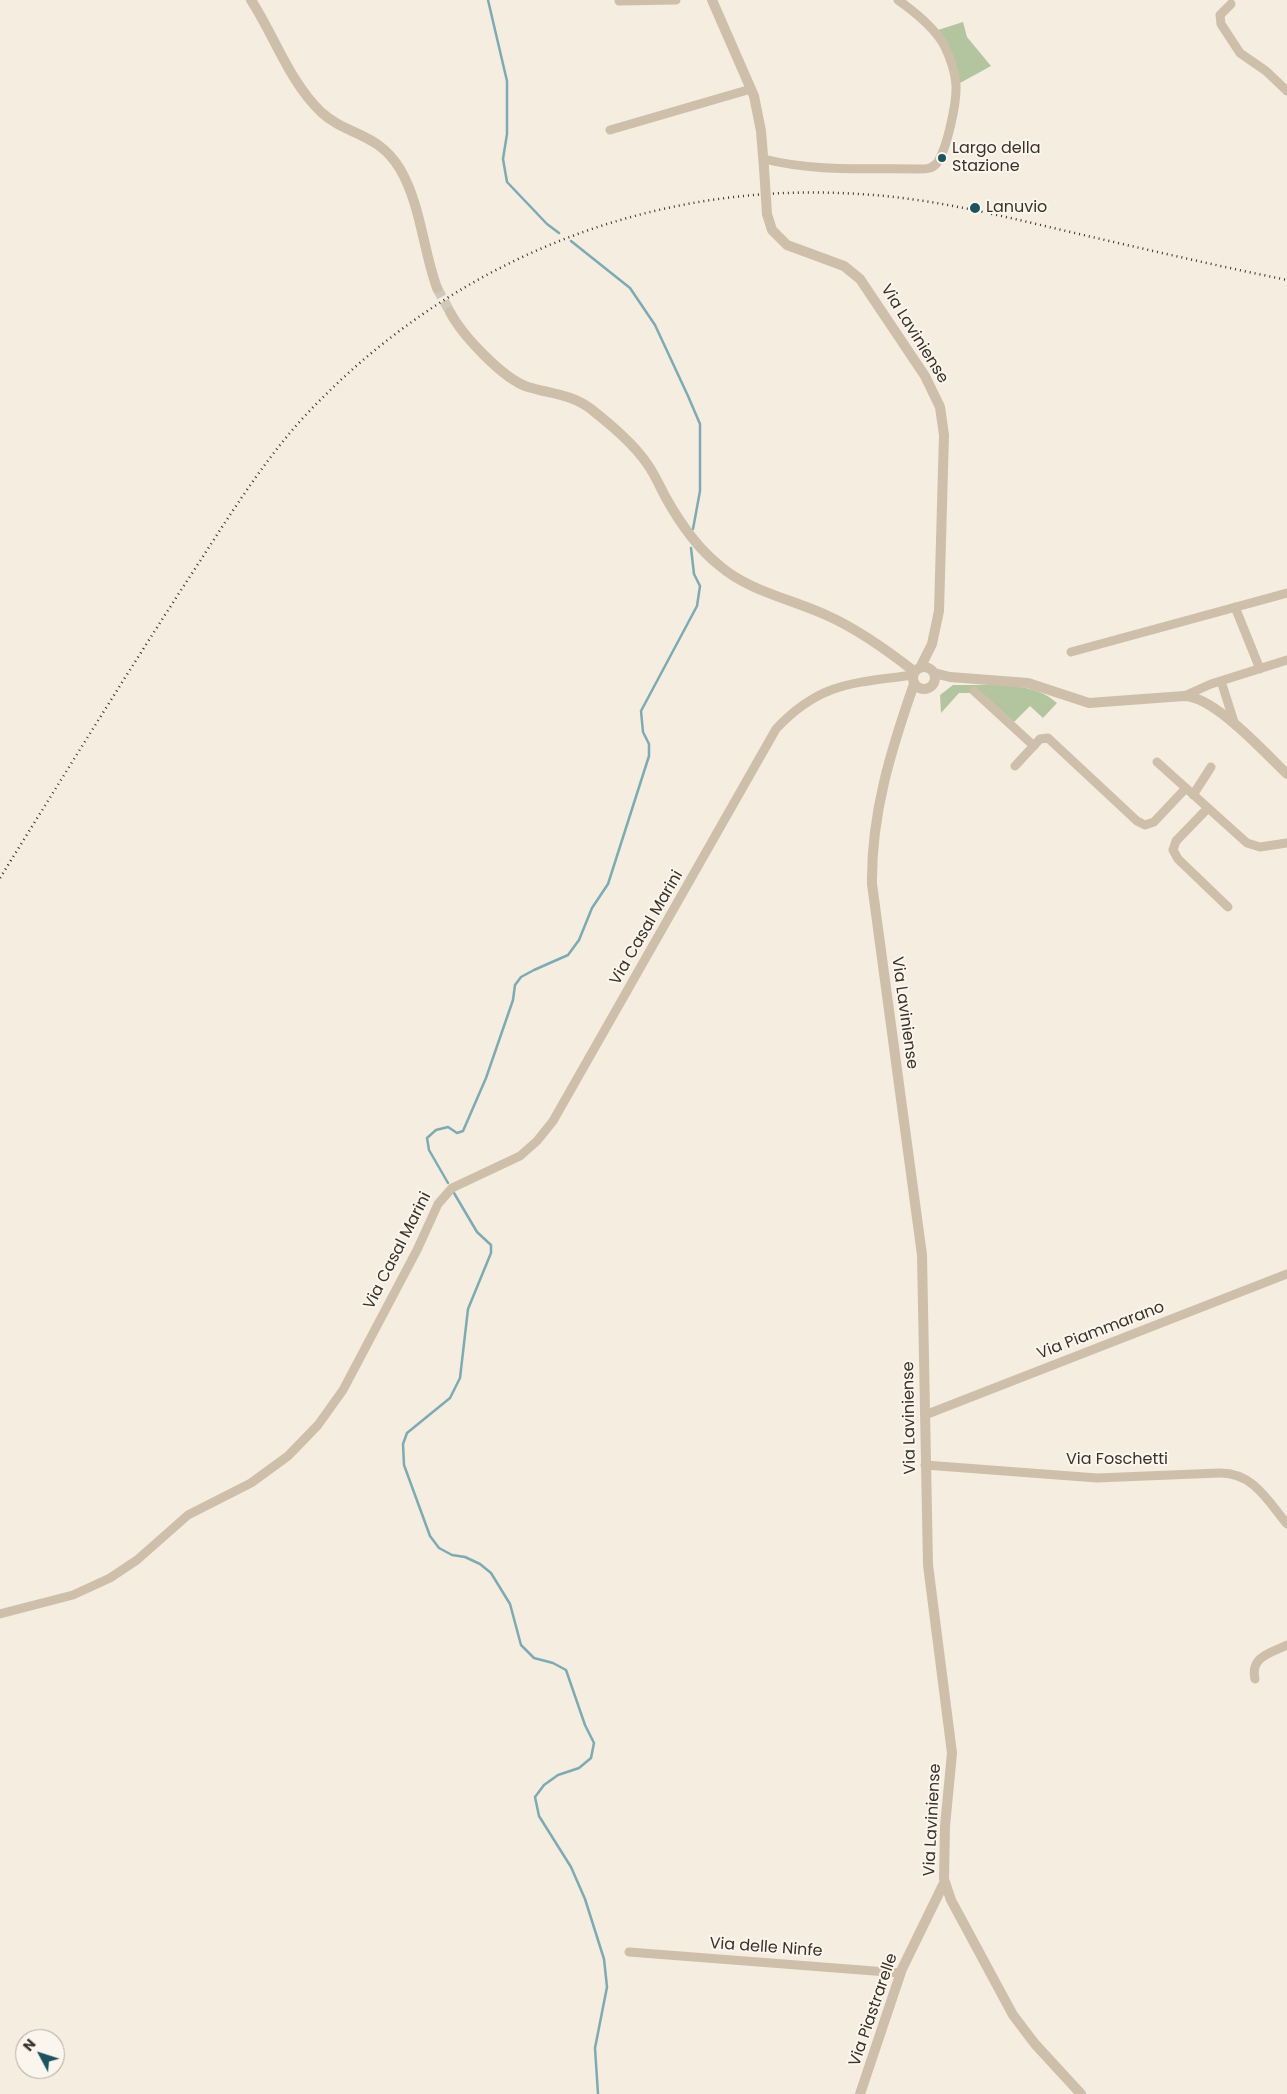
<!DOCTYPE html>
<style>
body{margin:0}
#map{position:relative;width:1287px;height:2094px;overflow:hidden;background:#f4ede0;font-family:Poppins,sans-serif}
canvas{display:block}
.north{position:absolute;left:15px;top:2029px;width:50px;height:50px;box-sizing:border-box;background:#fbf6ed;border:1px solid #aea89f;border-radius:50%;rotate:310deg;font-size:14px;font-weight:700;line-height:20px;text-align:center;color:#3b322a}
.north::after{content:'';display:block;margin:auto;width:18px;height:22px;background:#1d525f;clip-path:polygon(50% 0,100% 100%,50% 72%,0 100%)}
</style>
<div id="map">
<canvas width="1287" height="2094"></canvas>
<div class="north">N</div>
</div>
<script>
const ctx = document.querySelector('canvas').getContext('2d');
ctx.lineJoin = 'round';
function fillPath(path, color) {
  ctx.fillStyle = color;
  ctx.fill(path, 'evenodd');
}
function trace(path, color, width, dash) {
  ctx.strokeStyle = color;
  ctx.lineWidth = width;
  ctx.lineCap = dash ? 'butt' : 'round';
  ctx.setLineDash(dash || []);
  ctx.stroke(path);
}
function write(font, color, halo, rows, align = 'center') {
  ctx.font = font + ' Poppins,sans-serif';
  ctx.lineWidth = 4;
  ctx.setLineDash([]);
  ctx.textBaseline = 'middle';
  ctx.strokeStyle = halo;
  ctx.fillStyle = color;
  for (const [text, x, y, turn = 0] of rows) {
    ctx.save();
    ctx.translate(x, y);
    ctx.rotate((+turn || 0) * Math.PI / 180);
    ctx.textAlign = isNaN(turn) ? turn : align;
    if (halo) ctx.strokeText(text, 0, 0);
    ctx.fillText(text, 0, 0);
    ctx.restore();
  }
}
fillPath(new Path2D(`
 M963,22L967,37L991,66L960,83L938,30Z
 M953,685C987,686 1030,679 1057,703L1043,718L1030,706L1014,722L982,693H959L941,713L940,695Z`), '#b3c59f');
trace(new Path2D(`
 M488,0L507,81V134L503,159L507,182L547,224L559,233
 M571,241L630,288L655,325L688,396L700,424V491L693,529
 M448,1183L429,1150L427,1138L436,1130L448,1127L457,1133L463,1131L486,1078L513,1000L515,985L521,977L534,970L568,955L579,940L592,908L608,884L649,756V744L643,732L641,711L697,606L700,586L694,574L691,548
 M454,1193L477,1232L491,1245V1253L468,1309L460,1378L450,1398L407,1433L403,1444L404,1465L430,1536L439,1548L452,1555L465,1557L480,1564L491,1573L510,1604L521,1645L534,1658L553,1663L566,1670L585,1725L594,1743L591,1758L579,1768L558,1775L544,1785L535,1797L539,1816L571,1867L585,1899L604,1959L607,1987L595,2048L598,2094`), '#7daab3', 2.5);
trace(new Path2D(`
 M437,288L450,312`), '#cfc8bc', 10, [10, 5]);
trace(new Path2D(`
 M619,1L676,0
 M1231,4L1220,15L1221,24L1240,53L1266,71L1287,91
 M610,130L751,89
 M764,159C815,172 867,168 920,169C926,169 932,169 937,163C947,149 957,102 956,85C955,72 950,57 944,45C934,27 915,12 898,0
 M1235,607L1260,669
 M1071,652L1287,593
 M1221,681L1235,725
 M974,691L1034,746
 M1184,696L1211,684L1287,660
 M1157,762L1247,843L1260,847L1287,843
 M1015,766L1040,739L1048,738L1137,821L1145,825L1154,822L1186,788
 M1193,795L1211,767
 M1208,808L1176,841L1173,850L1178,859L1228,907
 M925,1415L1287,1274
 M925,1465L1097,1478L1219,1473C1253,1472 1268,1501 1287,1524
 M0,1614L73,1595L110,1578L137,1560L188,1515L251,1483L288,1456L318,1425L343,1390L417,1250L438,1204L452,1188L520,1156L537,1141L553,1121L776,729C820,682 854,683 913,675
 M1255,1679C1250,1657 1270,1653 1287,1645
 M629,1952L900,1973`), '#cebfab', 9);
trace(new Path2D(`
 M251,0C275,37 289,81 321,112C347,136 378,132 400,169C421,205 423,250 437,288
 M712,0L754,96L761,131L764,168
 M767,214L772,230L787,245L844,266L860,279L925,376L940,407L944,435L939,611L932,644L920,668
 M450,312C462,335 503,379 528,387C551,394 571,394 591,409C611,425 634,444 648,465C655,475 660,487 666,498C680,523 697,548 720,566C749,591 791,599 826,615C858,629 887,650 915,672
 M913 678a11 11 0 1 1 22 0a11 11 0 1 1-22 0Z
 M934,673L950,677L1028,683L1089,703L1184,696C1214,696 1265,753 1287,774
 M914,684C891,750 871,814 872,884L922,1255L928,1565L952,1753L945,1826L944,1879L951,1900L1013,2015L1035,2044L1081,2094
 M860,2094L902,1969L944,1883`), '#cebfab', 10);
trace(new Path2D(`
 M0,878C61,780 122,681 185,584C222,528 257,469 302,419C446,263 647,180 859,194C930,198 998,215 1066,231C1140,248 1213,265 1287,280`), '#3b322a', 2.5, [1, 4]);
trace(new Path2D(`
 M764,168L767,214`), '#cebfab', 10);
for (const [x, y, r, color] of [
 [942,158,5,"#1d525f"],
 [975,208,6,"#1d525f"]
]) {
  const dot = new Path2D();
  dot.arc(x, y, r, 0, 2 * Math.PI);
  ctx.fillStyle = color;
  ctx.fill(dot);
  trace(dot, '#fbf6ed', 2);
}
write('16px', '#3b322a', '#fbf6ed', [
 ["Largo della",952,149],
 ["Stazione",952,167],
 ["Lanuvio",986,208]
], 'left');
write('16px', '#3b322a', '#fbf6ed', [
 ["Via Laviniense",914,334,58],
 ["Via Casal Marini",647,928,-60],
 ["Via Laviniense",904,1013,82],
 ["Via Casal Marini",398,1251,-63],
 ["Via Piammarano",1101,1331,-21],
 ["Via Laviniense",910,1418,-91],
 ["Via Foschetti",1117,1460],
 ["Via Laviniense",933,1820,-87],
 ["Via delle Ninfe",766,1948,4],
 ["Via Piastrarelle",874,2010,-71]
]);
</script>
